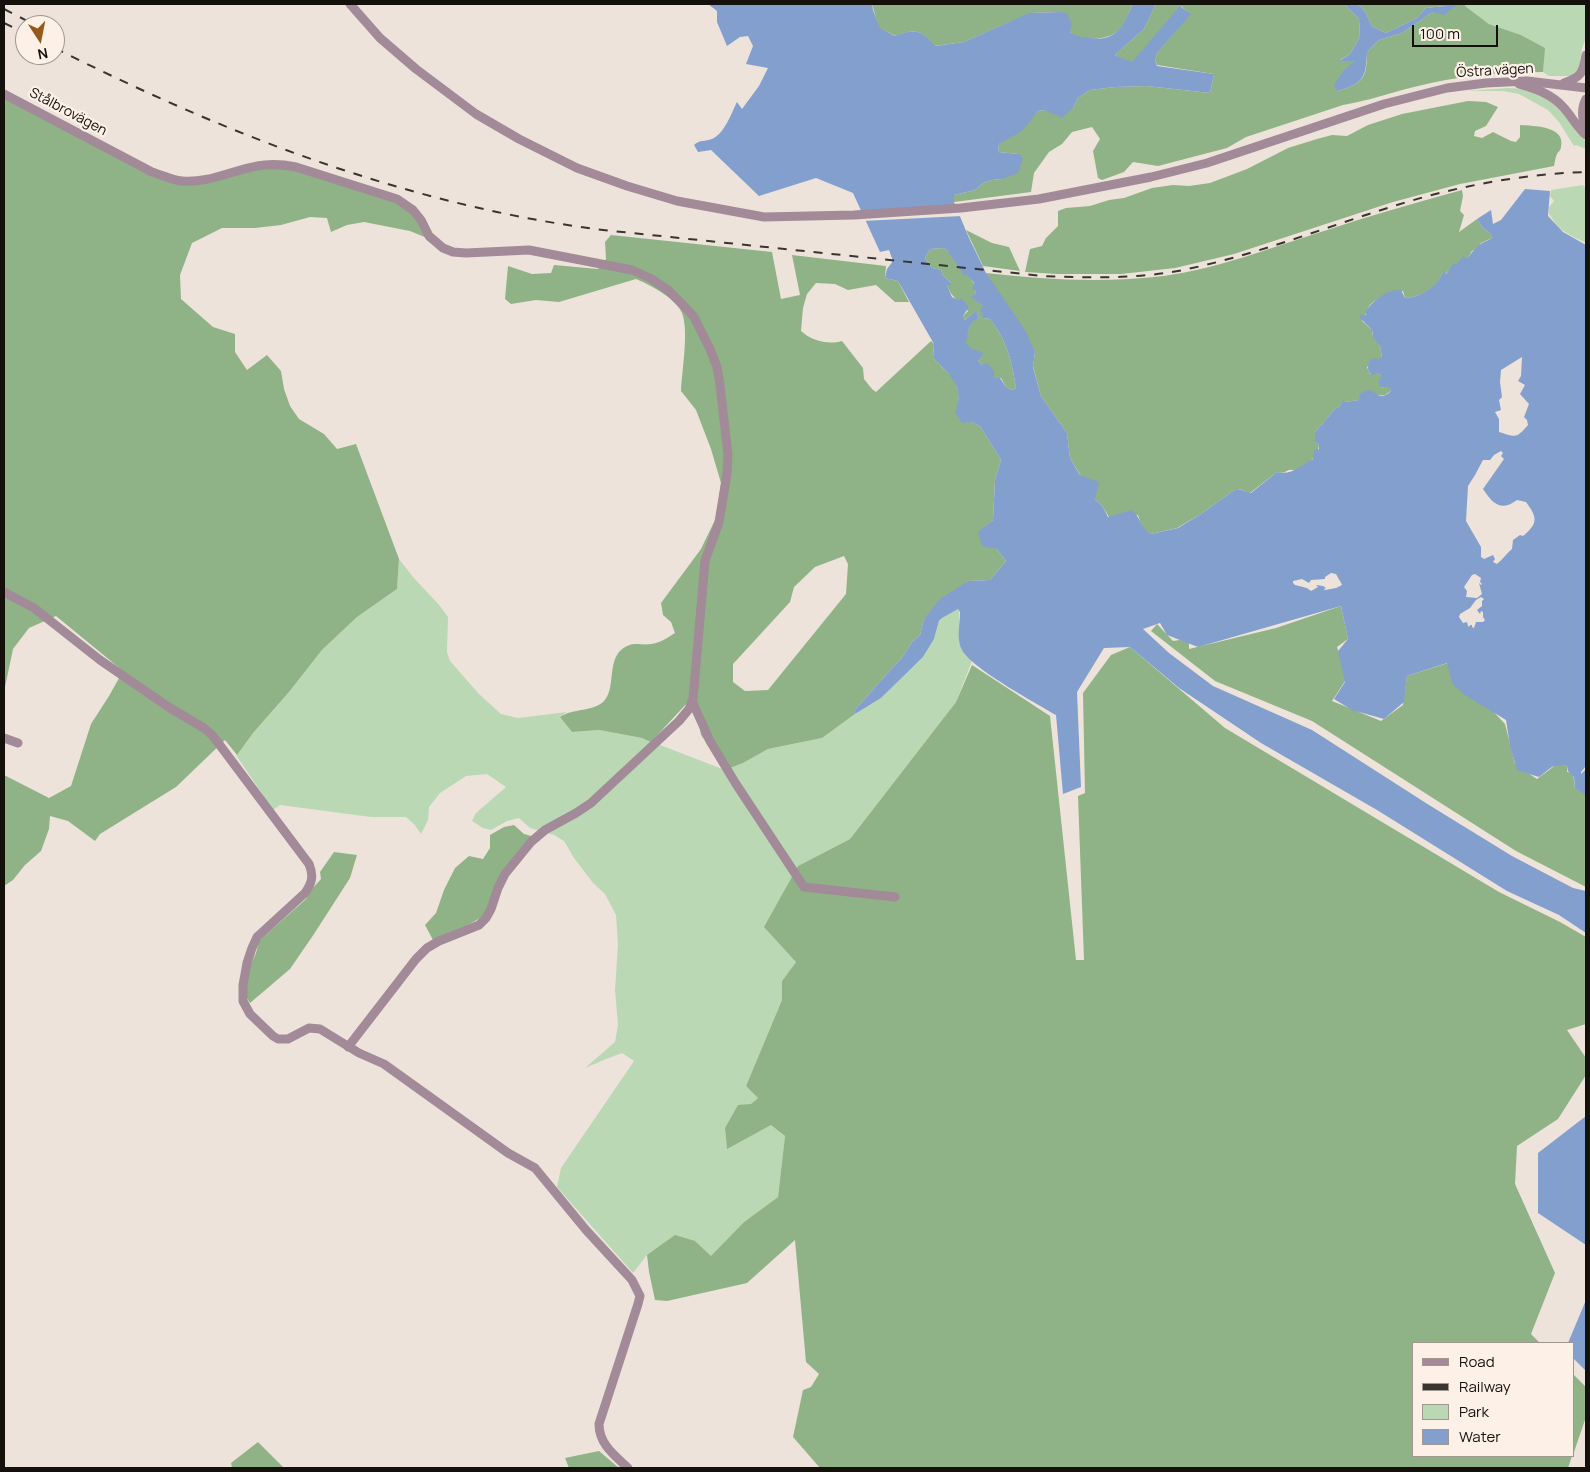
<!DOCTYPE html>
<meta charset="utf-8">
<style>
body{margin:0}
#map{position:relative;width:1590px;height:1472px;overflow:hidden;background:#eee3da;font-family:Manrope,sans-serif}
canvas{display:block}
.frame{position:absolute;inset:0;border:5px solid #14110d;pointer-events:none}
.legend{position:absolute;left:1412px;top:1342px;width:162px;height:115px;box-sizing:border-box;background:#fcf0e7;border:1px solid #9f9790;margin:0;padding:6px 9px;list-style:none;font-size:15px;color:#14110d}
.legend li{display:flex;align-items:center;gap:10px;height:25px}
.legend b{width:25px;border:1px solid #9f9790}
.north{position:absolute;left:15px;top:15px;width:50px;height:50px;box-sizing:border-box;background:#fcf0e7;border:1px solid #9f9790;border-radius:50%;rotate:169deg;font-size:14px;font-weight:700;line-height:20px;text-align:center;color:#14110d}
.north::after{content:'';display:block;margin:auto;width:18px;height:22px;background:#96591c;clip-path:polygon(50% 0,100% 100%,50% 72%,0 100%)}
.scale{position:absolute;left:1412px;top:25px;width:86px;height:22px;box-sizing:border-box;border:2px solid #14110d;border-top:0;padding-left:6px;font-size:15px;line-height:18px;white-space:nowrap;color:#14110d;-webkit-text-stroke:4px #fcf0e7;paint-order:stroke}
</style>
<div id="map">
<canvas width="1590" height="1472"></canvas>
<div class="frame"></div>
<ul class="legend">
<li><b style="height:6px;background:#a28a98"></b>Road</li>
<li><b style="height:6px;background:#38342f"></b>Railway</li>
<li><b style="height:14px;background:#bbd8b4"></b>Park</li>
<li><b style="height:14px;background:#829fcd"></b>Water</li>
</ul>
<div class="north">N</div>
<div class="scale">100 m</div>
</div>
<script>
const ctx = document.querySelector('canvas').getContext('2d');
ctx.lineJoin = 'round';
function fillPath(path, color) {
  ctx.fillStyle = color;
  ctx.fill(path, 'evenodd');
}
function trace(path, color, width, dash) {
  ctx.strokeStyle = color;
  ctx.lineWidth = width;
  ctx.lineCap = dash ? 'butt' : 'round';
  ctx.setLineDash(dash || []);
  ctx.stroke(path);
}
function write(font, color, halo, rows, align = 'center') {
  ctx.font = font + ' Manrope,sans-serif';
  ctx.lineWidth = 4.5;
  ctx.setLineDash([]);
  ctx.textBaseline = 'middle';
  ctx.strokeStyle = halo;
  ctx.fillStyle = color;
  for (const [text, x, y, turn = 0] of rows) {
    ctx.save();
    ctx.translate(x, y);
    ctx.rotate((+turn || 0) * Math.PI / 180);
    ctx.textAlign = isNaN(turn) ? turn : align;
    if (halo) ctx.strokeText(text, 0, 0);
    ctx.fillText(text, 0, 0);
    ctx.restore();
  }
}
fillPath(new Path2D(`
 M1466,4H1586V37L1582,49L1579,68L1571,76H1549L1543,72L1544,48L1521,35L1489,24L1465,6Z
 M1508,88L1525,89L1547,97L1563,113L1586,141V149L1576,145L1574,146L1559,122L1548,110L1519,94L1503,91H1466Z
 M1583,185L1586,189V243C1579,239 1572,237 1565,232C1558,228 1554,221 1549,214V207L1554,201L1550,196L1551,190Z
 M399,559L413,577L440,606L448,617L447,652L450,661L479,694L501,714L518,718L567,712L560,717L572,732L599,730L642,738L725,770L743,763L768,749L822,738L855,714L881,698L923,657L934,639L939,622L942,618L956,609L959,610V640L964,654L972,661L956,702L850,839L798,866L796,962L782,981V1000L746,1086L758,1098L725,1128L727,1148L771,1125L785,1136L778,1197L744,1222L711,1257L695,1241L647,1255L633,1273L557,1187L561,1168L634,1061L622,1053L606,1059L585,1068L615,1042L618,1025L615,990L618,945L616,915L605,894L593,883L574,858L564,841L554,835L530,828L519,818L507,821L491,830L483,828L472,821L476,813L506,787L487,774L466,776L440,793L429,807L428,820L421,834L414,824L406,817H371L280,805L273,810L236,755L253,733L289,692L322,650L357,617L397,589Z`), '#bbd8b4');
fillPath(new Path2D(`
 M872,4H1133C1129,12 1125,25 1118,31C1109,40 1079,42 1071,33C1066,28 1063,18 1060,12L1030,13L964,42L934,46C922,30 915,28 896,36L879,28Z
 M1156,4H1344L1359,19L1360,37L1350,54L1340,60L1355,61L1337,91C1363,84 1367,78 1367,52L1379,40L1402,33L1433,12L1455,6L1456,4H1466L1465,6L1489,24L1521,35L1545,48L1543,72C1499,72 1456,76 1414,87C1390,93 1367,101 1343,105L1246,137L1227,148L1158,166L1133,162L1124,172L1102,180L1098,178L1093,151L1100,139L1092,127L1072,132L1062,144L1049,152L1034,173L1031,192L954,202V195L975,190L983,183L992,180L1002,179L1019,154L998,152L999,144L1030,120L1038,111L1044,110L1051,112L1073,108L1078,98L1090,90L1115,87L1147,86L1210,93L1214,74L1157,65L1155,60L1157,53L1190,14L1181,6L1132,63L1115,55L1144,29Z
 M1358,4H1445V6L1426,8L1417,18L1386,33L1372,26L1365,11Z
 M4,98L171,181L259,169H297L388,198L404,207L418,219L427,238L410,231L364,222L347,225L331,232L327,218L310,217L281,225L255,228H222L192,243L180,275L181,299L213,327L235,334V352L247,370L267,355L281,371L284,389L290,406L299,419L324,434L337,449L356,444L399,559L397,589L357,617L322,650L289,692L253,733L237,755L225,740L176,787L100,834L95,841L68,821L50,816L49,829L41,851L25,865L13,880L4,886V776H6L49,798L71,786L91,724L109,696L123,671L56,616L29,628L13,649L4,692Z
 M1468,101L1486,102L1498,107L1486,126L1475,131L1474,136L1482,138L1493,132L1511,141L1516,142L1520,137V125C1534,126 1566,126 1561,147C1561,150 1558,152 1557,154C1555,158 1555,162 1554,166L1460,184L1393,202L1234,254L1175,268L1121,274H1057L1025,272L1030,249L1042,246L1046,238L1058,226V211L1066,208L1090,206L1109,200L1124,198L1152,188L1173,185L1189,186L1210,183L1247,169L1288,148L1317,139L1332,135L1347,136L1368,125L1402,114Z
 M1462,190L1463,196L1460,211L1464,215L1459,232L1477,219L1483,228L1491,234L1492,238L1481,243L1478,248L1472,251L1468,258L1456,264L1445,274L1443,272C1437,288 1422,297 1405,298L1403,291C1389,295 1374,296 1367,310C1365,314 1365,317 1362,321L1372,330V334L1380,346L1382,358L1367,367L1370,374L1379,373L1381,376V387L1385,388L1387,385L1391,391L1385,395H1375L1372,391L1359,400L1345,402L1343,401L1340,406L1335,409L1315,432V442L1319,445C1318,456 1307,466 1298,469C1291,472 1295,469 1289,470C1284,472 1283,474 1277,472L1250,493L1239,489L1233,491L1201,514L1177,528L1151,534L1142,528L1138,515L1109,517L1103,507L1095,499L1070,458L1067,433L1041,396L1033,366L1035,352L986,273C1045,280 1105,283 1164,276C1220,268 1270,248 1324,231C1369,216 1415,203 1462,190Z
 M966,230L992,243L1009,247L1020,271L983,266Z
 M611,235L772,252L781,299L800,295L792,255L886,266L885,278L898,281L909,302H895L876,285L848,290L835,284L816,283L807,294L803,308L801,331C812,341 828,345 842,341L863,368L864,379L872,389L876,392L931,341L934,344L933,358L954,379L959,394L958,406L962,422H971L980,426L1001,460L995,480L993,520L986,526L997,549L1006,561L990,580L968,581L924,619L920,635L912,642L902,658L884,677L854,711L855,714L822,738L768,749L743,763L725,770L701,735L697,713L688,702L651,742L642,738L599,730L572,732L560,717C573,708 593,712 604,701C616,688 607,663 621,650C633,640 639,646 651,644C660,643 667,638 675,633L671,622L663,615L661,603L701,549L716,518L721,483L711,449L696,410L681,391C682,370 689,331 682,313C676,298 650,285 636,279L559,302L536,300L511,304L505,299L508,266L532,274L551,273L554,265L598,269L606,259L605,242ZM844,556L848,564L846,594L768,690L745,691L733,682V664L790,602L794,587L815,567Z
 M943,248L947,250L970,278L974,284L976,293L972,297L983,306V318L990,319C1007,341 1012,361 1016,388L1012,390L1006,387L1001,378H993L994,373L982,365L965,343L969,328L973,320L979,319L977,312H974L965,320L963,316L968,311C960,302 951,297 947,286L951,283L943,275L941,270L932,268L925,258L930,249Z
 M1341,606L1348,639L1337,647L1347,678L1332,701L1381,721L1403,705L1407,676L1448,663L1505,724L1515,764L1537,779L1557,764L1568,766L1567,772L1573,773L1575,788L1586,795V887L1516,851L1312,721L1215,681L1151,631L1157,624L1173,641L1180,640L1189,642V649L1276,628Z
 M1130,647L1225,728L1499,892L1560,922L1586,937V1024L1567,1030L1586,1058V1075L1558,1119L1517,1146L1515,1184L1555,1273L1531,1334L1540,1343H1414V1456H1572L1568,1468H820L793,1437L803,1390L811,1387L819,1374L806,1362L795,1240L747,1283L667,1301L655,1300L649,1272L647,1255L675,1235L695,1241L711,1256L744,1222L778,1197L785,1136L771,1125L727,1149L725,1128L738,1105L751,1104L758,1098L746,1086L782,1000V981L796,962L764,927L798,866L850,839L956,702L972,665L1050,716L1076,960H1084L1078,796L1085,793L1083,693L1111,655Z
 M514,825L524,834L535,837L525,846L486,913C471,927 450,930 433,940L425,925L436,913L444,890L455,868L469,856L483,859L490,848V835L504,827Z
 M334,852L357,855L350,878L314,934L290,969L250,1003L245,995L250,966L256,953L259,941L306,899L311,890L321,879L320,872Z
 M1574,1375L1586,1387V1417L1574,1452Z
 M258,1442L284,1468H232L231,1463Z
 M599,1451L619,1468H569L565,1458Z`), '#8fb386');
fillPath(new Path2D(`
 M708,4H872L873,10L880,28L895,36C915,28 922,30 935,46L964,42L1029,13L1060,12L1067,13L1072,24L1070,32C1076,37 1083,37 1090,38C1118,42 1123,25 1133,4H1156L1144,29L1115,55L1132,62L1180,6L1191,14L1157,53L1155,60L1157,66L1214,74L1210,93L1147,86L1115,87L1090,90L1078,98L1073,108L1062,118L1044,110L1038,111L1022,131L999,144L998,152L1019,154L1023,159L1018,173L1002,179L992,180L983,183L975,190L954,195V202L969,238L986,273L1025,330L1035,352L1033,367L1041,396L1067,433L1070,458L1080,475L1099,482L1095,499L1103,507L1108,517L1132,510C1142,519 1138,525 1151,534L1178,528L1201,514L1233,491L1238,489L1251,493L1277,472C1291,476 1302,465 1313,459L1314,450L1319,449V445L1315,442V432L1335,409L1340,406L1343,400L1345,402L1359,400L1360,394L1365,391L1371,390C1378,396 1383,399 1391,391L1387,386L1385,388L1381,387L1378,382L1380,380L1381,376L1379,373L1372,375C1366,371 1368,365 1370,360L1375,358L1379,359L1382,357L1380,346L1373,338L1372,330L1360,318V315H1366L1365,312C1372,302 1386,289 1401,290L1405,298C1422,297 1437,287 1443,272H1445L1446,274L1454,263L1456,264L1464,256L1465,258H1468C1471,253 1478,245 1484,242C1486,241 1489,240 1492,238L1491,234L1483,228L1477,219L1491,210L1493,224L1501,220L1525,189L1550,191L1548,216L1563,232L1586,245V766L1581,772V774L1586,769V796L1575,788L1574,777L1568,771V766C1552,763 1551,768 1539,777L1517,770L1510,746L1506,720L1465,695L1453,685L1447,663L1407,676L1404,702L1384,719L1352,710L1334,699L1345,682L1338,651L1348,639L1341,606L1198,647L1167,635L1160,623L1143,629L1169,653L1213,686L1312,730L1429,805L1512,856L1573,888L1586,891V933L1559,915L1507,891L1377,810L1261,743L1179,688L1130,647L1104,648L1077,692L1081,787L1063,794L1056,715C1037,704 970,667 962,650C956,639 960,624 960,612L958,609L942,618L939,621L934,639L923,657L881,698L855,714L854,711L884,677L902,658L912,642L920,635L924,619L940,599L968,581L990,580L1006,561L997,549L982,546L978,532L993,520L995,480L1001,460L980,426L971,422L962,423L955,412C966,387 949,374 933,358L934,344L898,281L885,278L887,269L893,261L889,250L880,252L853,193L816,178L759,196L711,150L698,152L694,145C700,139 705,142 712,139C725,133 731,114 737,102L742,109L759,86L768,68L746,64L753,46L748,36L740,37L727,46L717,22V11ZM943,248L947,250L963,274L967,275L974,283L972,290H975L976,293L971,297L983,306L980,311L982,312L983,318L990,319C1007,341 1012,361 1016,388L1012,390L1006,387L1000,378H994V371L987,363L982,365L978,360L983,355L982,352L970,348L966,343L969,328L973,321L979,319L977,312H974L965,320L963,316L969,307L962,299L958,300L952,297L947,286L952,284L943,275L941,270L932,268L925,258L930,249ZM1522,357L1521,376L1518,381L1525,385L1520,394L1529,404L1524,417L1527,420L1528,425C1516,439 1516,437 1499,432V419L1495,412L1501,410L1499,400L1502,397L1500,382L1501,370ZM1501,451L1503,453L1501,456L1504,459L1483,489C1493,504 1501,512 1517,500L1526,502C1537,517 1539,523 1523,536L1520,535L1513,540L1512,549C1506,554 1503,559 1497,564L1493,562L1495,559L1493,555L1484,559L1481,557V547L1466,521L1468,486L1475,475L1483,460H1490L1494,455ZM1331,573L1336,574C1338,578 1341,582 1342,585L1336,588L1325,590L1324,589L1326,588L1323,586L1316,585L1318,587L1311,591L1307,588L1295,585L1293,583V581L1302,579L1309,583L1311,580L1325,579V577ZM1475,574L1481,578L1480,582L1482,584L1481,585L1479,583L1482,594L1477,598L1466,597L1467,591L1464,587L1472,575ZM1481,597L1484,599L1482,601V606L1477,610L1480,614L1481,611L1483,612V617L1485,620L1483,622H1476L1474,628L1472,627V625H1470L1469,627L1468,626L1467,622L1463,623L1459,617L1460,614L1470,608L1476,600Z
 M1344,4H1358L1365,11L1372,26L1386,33L1417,18L1426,8L1445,6V4H1456V6L1444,15L1433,12L1402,33L1379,40L1367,52C1366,78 1363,84 1337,91L1334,85L1343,71L1355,61H1339L1350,54L1360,37L1359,19Z
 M1586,1116V1245L1538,1213V1153Z
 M1586,1300V1371L1574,1359V1343H1568Z`), '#829fcd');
fillPath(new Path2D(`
 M858,210L962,212V216L863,221Z`), '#eee3da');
trace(new Path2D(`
 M350,4L380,38L416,69L476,114L519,139L577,168L627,186L677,201L764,217L854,215L961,208L1039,199L1151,177L1207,163L1384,104L1447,88L1486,83L1527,81L1586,88
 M1564,83C1582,77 1583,72 1586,55
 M1519,84C1536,89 1552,94 1564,108C1572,117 1577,127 1586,135
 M4,94L152,172C162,175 172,180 182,181C210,184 238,167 265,165C276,164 286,165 296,167L397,199L413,210L421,220L429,236L443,248L453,252L466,253L529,250L632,270L650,278L668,290L684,306L694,317L710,349L717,367L720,385L728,455L727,474L719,522L705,561L693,699L689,709L679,721L591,803L576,813L545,830L531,842L505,874L498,888L491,909L486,918L479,925L439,941L427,948L416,959L348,1047
 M1586,99C1580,110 1583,120 1586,131
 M4,592L34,608L100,660L170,708L204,728L213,736L309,864C314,876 312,883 305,893L257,937L252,948L247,963L243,985V1001L250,1014L273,1036L278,1039H288L309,1028L320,1029L359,1053L384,1064L508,1153L535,1168L586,1230L632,1280L640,1296L638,1304L599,1424C599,1444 614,1455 628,1468
 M692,701L710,741L736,784L804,887L895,897
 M4,738L18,743`), '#a28a98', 9);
trace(new Path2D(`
 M4,9L35,25
 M4,23L25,33
 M55,48C227,135 411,206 603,230L1043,276C1089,278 1137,279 1183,270C1256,255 1326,227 1397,205C1458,186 1522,174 1586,172`), '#38342f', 2, [9, 9]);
write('14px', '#14110d', '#fcf0e7', [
 ["Östra vägen",1495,71,-3],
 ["Stålbrovägen",68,112,28]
]);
</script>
